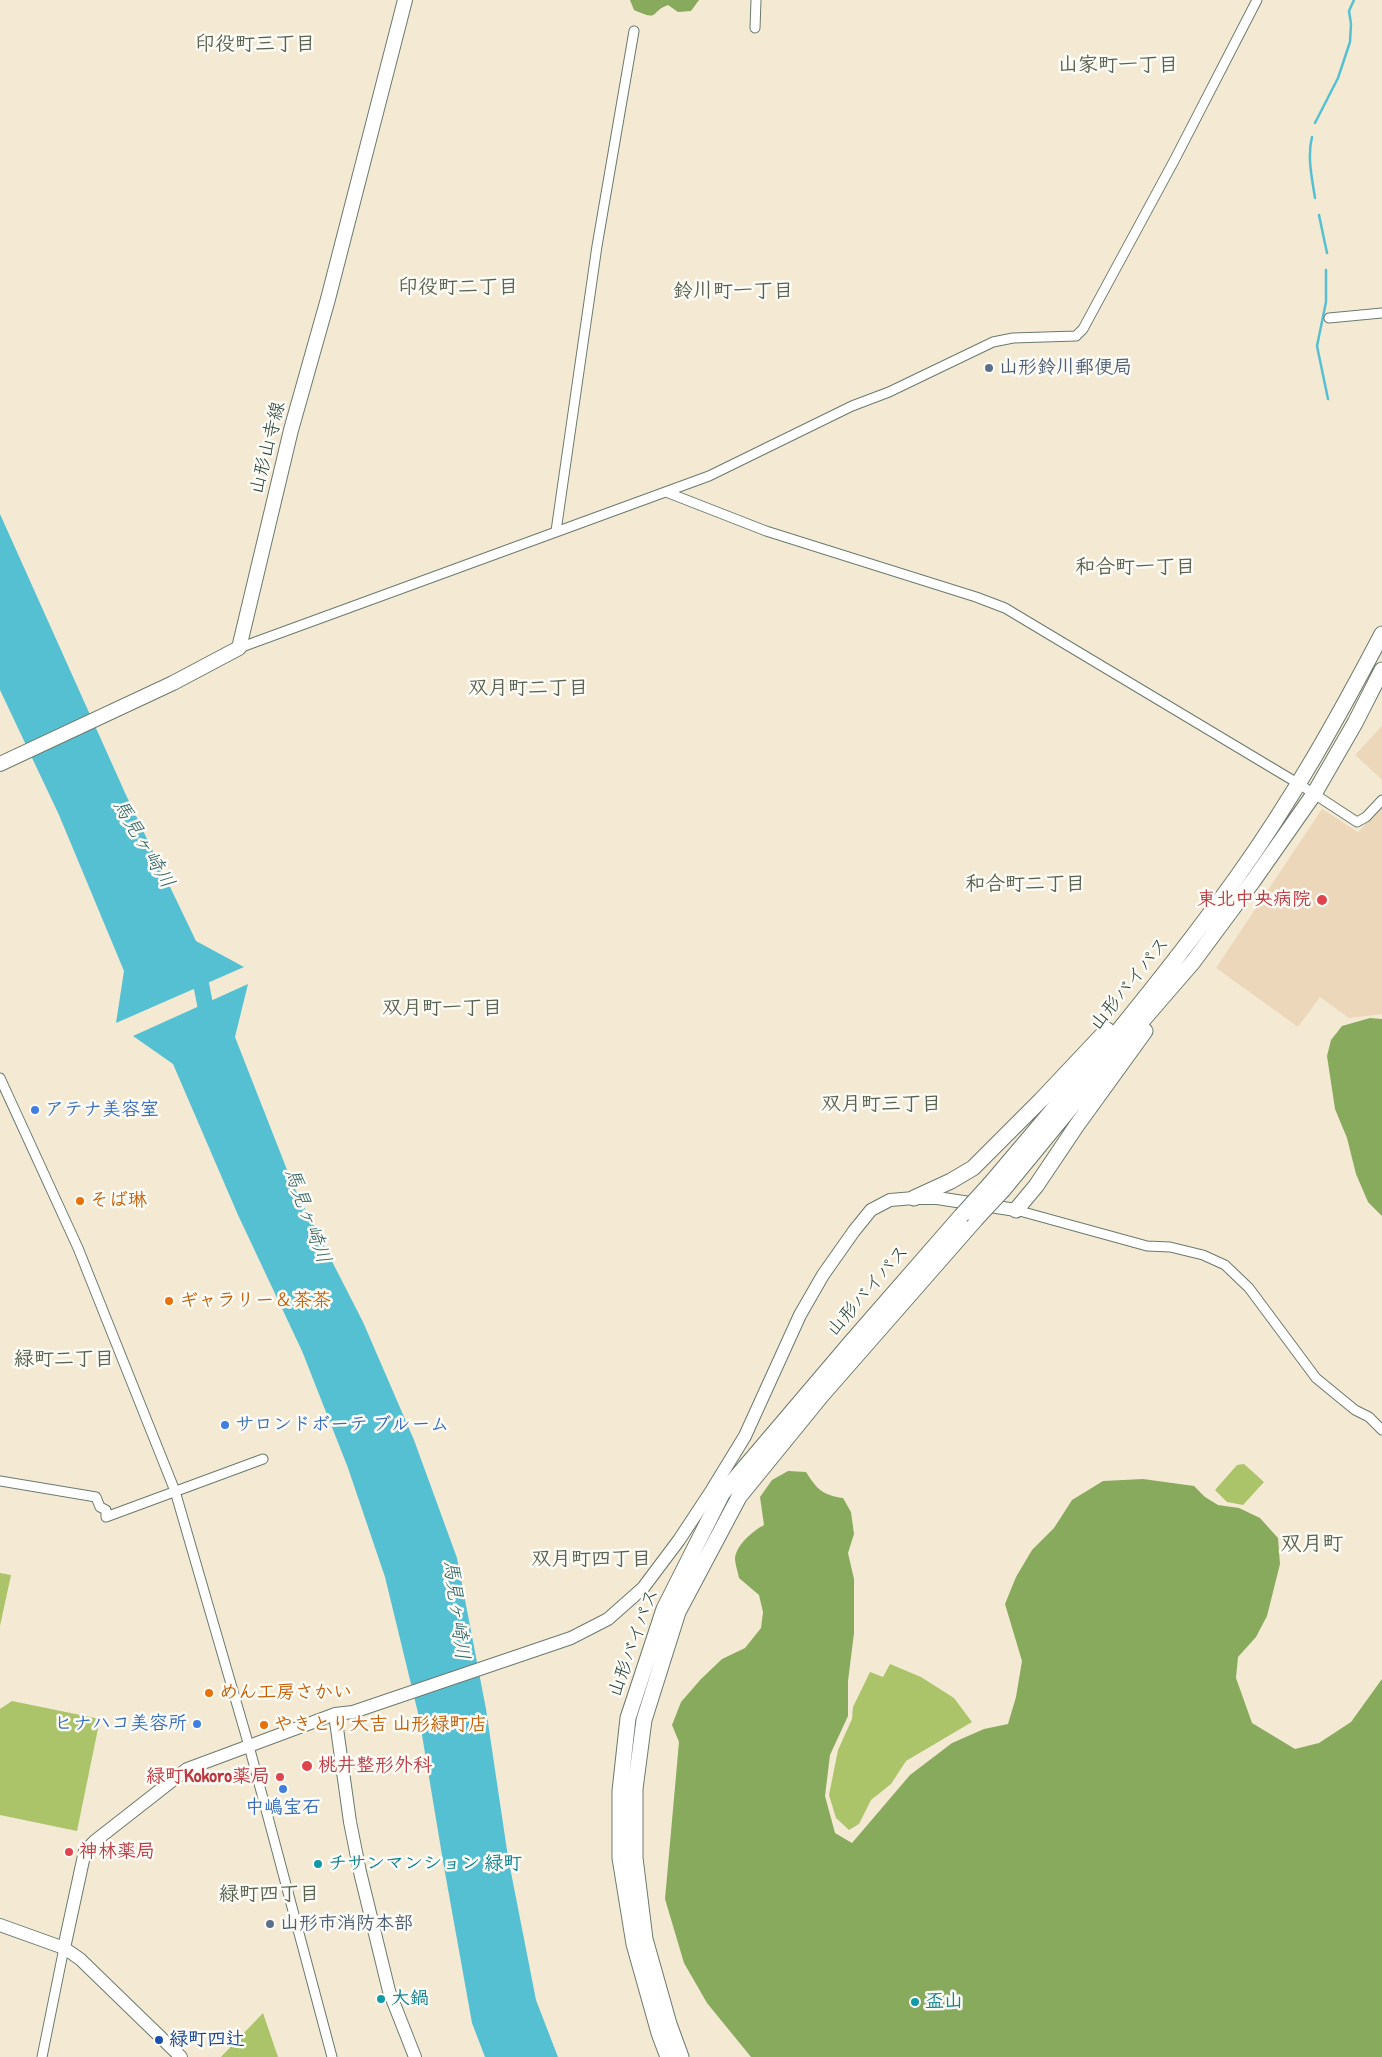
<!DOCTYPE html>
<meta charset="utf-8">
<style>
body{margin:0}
canvas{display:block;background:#f4ead4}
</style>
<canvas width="1382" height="2057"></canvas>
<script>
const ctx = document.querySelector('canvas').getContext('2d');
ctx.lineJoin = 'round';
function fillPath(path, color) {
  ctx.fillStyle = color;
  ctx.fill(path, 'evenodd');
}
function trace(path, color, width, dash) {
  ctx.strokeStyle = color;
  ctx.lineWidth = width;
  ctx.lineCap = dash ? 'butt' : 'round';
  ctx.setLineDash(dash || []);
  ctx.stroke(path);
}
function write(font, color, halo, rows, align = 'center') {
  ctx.font = font + ' "Patrick Hand","Klee One",sans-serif';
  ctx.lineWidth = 5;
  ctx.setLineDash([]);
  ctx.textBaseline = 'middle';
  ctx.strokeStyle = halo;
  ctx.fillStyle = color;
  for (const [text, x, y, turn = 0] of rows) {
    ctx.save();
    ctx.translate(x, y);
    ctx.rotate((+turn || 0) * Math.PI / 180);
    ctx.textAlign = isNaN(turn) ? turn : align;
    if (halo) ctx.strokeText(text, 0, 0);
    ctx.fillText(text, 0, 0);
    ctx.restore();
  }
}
fillPath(new Path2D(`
 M1382,726V780L1355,755Z
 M1382,807V1014L1349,1018L1320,997L1298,1027L1216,968L1322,809L1358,832Z`), '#edd7bb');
fillPath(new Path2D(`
 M1244,1464L1264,1482L1243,1505L1227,1502L1215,1490L1237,1465Z
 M0,1573L11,1575L0,1626Z
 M890,1664L921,1677L954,1698L972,1722L906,1761L891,1784L871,1800L859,1824L849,1830L836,1818L829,1795L838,1750L852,1719L853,1707L870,1672L883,1677Z
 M12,1701L100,1719L77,1831L0,1815V1709Z
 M263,2013L278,2057H221Z`), '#abc469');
fillPath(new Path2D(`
 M630,0H699L691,11L678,12L668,5C649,12 661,22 634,10Z
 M1370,1018L1382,1019V1216L1368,1202L1356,1174L1347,1138L1335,1109L1327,1056L1331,1040L1342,1026Z
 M788,1471L806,1472C817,1489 822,1495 843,1498L851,1512L854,1534L848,1553L854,1579V1633L848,1681V1716L830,1755L825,1796L835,1833L852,1843L910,1775L952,1743L984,1729L1008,1724L1016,1697L1022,1661L1005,1604L1016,1577L1032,1550L1054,1528L1072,1500L1103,1481L1143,1479L1194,1486L1205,1497L1218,1505L1239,1508L1260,1518L1278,1538L1280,1564L1267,1616L1256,1637L1238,1657L1236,1678L1252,1723L1295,1749L1319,1743L1351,1722L1382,1679V2057H751L707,2003L684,1963L665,1899L679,1742L672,1725L681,1702L701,1679L722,1659L745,1648L761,1628L763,1612L759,1595L739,1578C738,1572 735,1564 735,1558C737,1544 753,1531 764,1525L760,1497L772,1480Z`), '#88aa5d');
fillPath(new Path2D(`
 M0,514L126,795L196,941L244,967L116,1023L124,971L59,815L0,690Z
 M248,984L235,1037L293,1185L363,1322L414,1440L457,1558L486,1709L508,1857L536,2000L558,2057H485L472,2023L444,1867L419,1717L385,1577L348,1468L302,1351L238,1215L173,1064L133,1036Z`), '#56c0d3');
trace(new Path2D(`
 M1315,123L1338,78L1350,42L1351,24L1349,11L1354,0
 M1312,137C1307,157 1312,178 1315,198
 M1319,215L1327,253
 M1326,270V302L1317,346L1328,399`), '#56c0d3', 2.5);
trace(new Path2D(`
 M191,966L201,984L209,1024`), '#56c0d3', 16);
const street = new Path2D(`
 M755,28L756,0
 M1329,318L1382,313
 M666,492L766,531L976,597L1005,608L1299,784L1357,822L1366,817L1382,800
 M556,531L597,246L634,31
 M239,648L709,476L852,406L889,392L993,342L1013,338L1076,336L1083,329L1175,159L1257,0
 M0,1078L78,1248L175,1491L249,1746L332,2057
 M1016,1210L1147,1246L1170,1247L1203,1255L1225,1265L1249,1288L1316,1378L1355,1410L1369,1417L1382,1430
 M0,1481L96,1497L100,1507L106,1510V1517L263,1459
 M42,2057L64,1948`);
const secondary = new Path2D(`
 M335,1714L350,1822L360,1872L389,1991L415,2057
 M0,1925L64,1948L80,1959L181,2057
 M64,1948L85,1851L95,1841L187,1769L335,1714L353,1712L571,1638L608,1619L643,1588L679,1540L712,1490L745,1436L800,1315L823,1275L854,1231L871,1210L890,1200L914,1198H937L1016,1210`);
const primary = new Path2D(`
 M0,764L173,683L239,648L291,430L328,299L405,0`);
const highway = new Path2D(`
 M990,1184C1075,1084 1160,984 1237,877C1292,800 1338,718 1382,634
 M1003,1190L1136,1028L1193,962L1253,881L1314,794L1355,723L1382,670
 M914,1198L951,1181L973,1168L1041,1100L1107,1030
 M1016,1210L1036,1186L1077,1125L1145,1031
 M668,2057L659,2033L634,1944L620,1858V1791L628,1718L664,1609L722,1494L852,1341L961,1216
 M681,2057L669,2024L645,1939L635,1858V1789L644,1720L678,1612L739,1497L822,1395L976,1219`);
trace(street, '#6a7a6c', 11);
trace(secondary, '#6a7a6c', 14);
trace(primary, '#6a7a6c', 16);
trace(highway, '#6a7a6c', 17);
trace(street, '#fff', 9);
trace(secondary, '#fff', 12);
trace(primary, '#fff', 14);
trace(highway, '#fff', 15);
const highwayBridge = new Path2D(`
 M961,1216L990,1184
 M976,1219L1003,1190`);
trace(highwayBridge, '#6a7a6c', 17, []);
trace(highwayBridge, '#fff', 15);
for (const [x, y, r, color] of [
 [989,368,5,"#5c6f8a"],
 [1322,900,6,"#e0444e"],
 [35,1110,5,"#3f7fe0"],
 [80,1201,5,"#e8710a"],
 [169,1301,5,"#e8710a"],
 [225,1425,5,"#3f7fe0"],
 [209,1693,5,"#e8710a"],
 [197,1724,5,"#3f7fe0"],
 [264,1725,5,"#e8710a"],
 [307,1766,6,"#e0444e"],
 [280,1777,5,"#e0444e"],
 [283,1789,5,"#3f7fe0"],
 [69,1852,5,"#e0444e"],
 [318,1864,5,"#0f9aa8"],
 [270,1924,5,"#5c6f8a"],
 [381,1999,5,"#0f9aa8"],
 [915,2002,5,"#0f9aa8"],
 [159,2040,5,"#1a4fb4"]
]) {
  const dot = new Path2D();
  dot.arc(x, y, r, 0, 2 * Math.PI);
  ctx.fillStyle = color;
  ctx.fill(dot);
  trace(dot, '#fdfcf7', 2);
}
write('bold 19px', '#4e5e75', '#fdfcf7', [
 ["山形鈴川郵便局",999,368],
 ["山形市消防本部",280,1924]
], 'left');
write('19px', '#1f3d34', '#fdfcf7', [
 ["山形山寺線",268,448,-76],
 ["山形バイパス",1130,984,-51],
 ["山形バイパス",868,1291,-49],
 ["山形バイパス",634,1643,-70]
]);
write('bold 19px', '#be3a42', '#fdfcf7', [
 ["東北中央病院",1311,900],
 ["桃井整形外科",318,1766,"left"],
 ["緑町Kokoro薬局",270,1777],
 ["神林薬局",79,1852,"left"]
], 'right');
write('bold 19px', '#366cbe', '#fdfcf7', [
 ["アテナ美容室",45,1110],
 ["サロンドボーテ ブルーム",235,1425],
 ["ヒナハコ美容所",187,1724,"right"],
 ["中嶋宝石",283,1808,"center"]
], 'left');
write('bold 19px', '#c56008', '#fdfcf7', [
 ["そば琳",90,1201],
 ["ギャラリー＆茶茶",179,1301],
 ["めん工房さかい",219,1693],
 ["やきとり大吉 山形緑町店",274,1725]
], 'left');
write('bold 19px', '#0d838f', '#fdfcf7', [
 ["チサンマンション 緑町",328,1864],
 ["大鍋",391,1999],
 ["盃山",925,2002]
], 'left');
write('bold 19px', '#164399', '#fdfcf7', [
 ["緑町四辻",169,2040]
], 'left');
write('bold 20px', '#58624f', '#fdfcf7', [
 ["印役町三丁目",255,45],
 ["山家町一丁目",1118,66],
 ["印役町二丁目",458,288],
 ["鈴川町一丁目",733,292],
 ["和合町一丁目",1135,568],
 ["双月町二丁目",528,689],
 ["和合町二丁目",1025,885],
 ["双月町一丁目",442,1009],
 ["双月町三丁目",881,1105],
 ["緑町二丁目",64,1360],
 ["双月町四丁目",591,1560],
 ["緑町四丁目",269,1895]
]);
write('italic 20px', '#306464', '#fdfcf7', [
 ["馬見ヶ崎川",143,844,59],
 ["馬見ヶ崎川",307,1216,70],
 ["馬見ヶ崎川",456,1610,83]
]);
write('bold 21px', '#58624f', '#fdfcf7', [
 ["双月町",1312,1544]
]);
</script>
